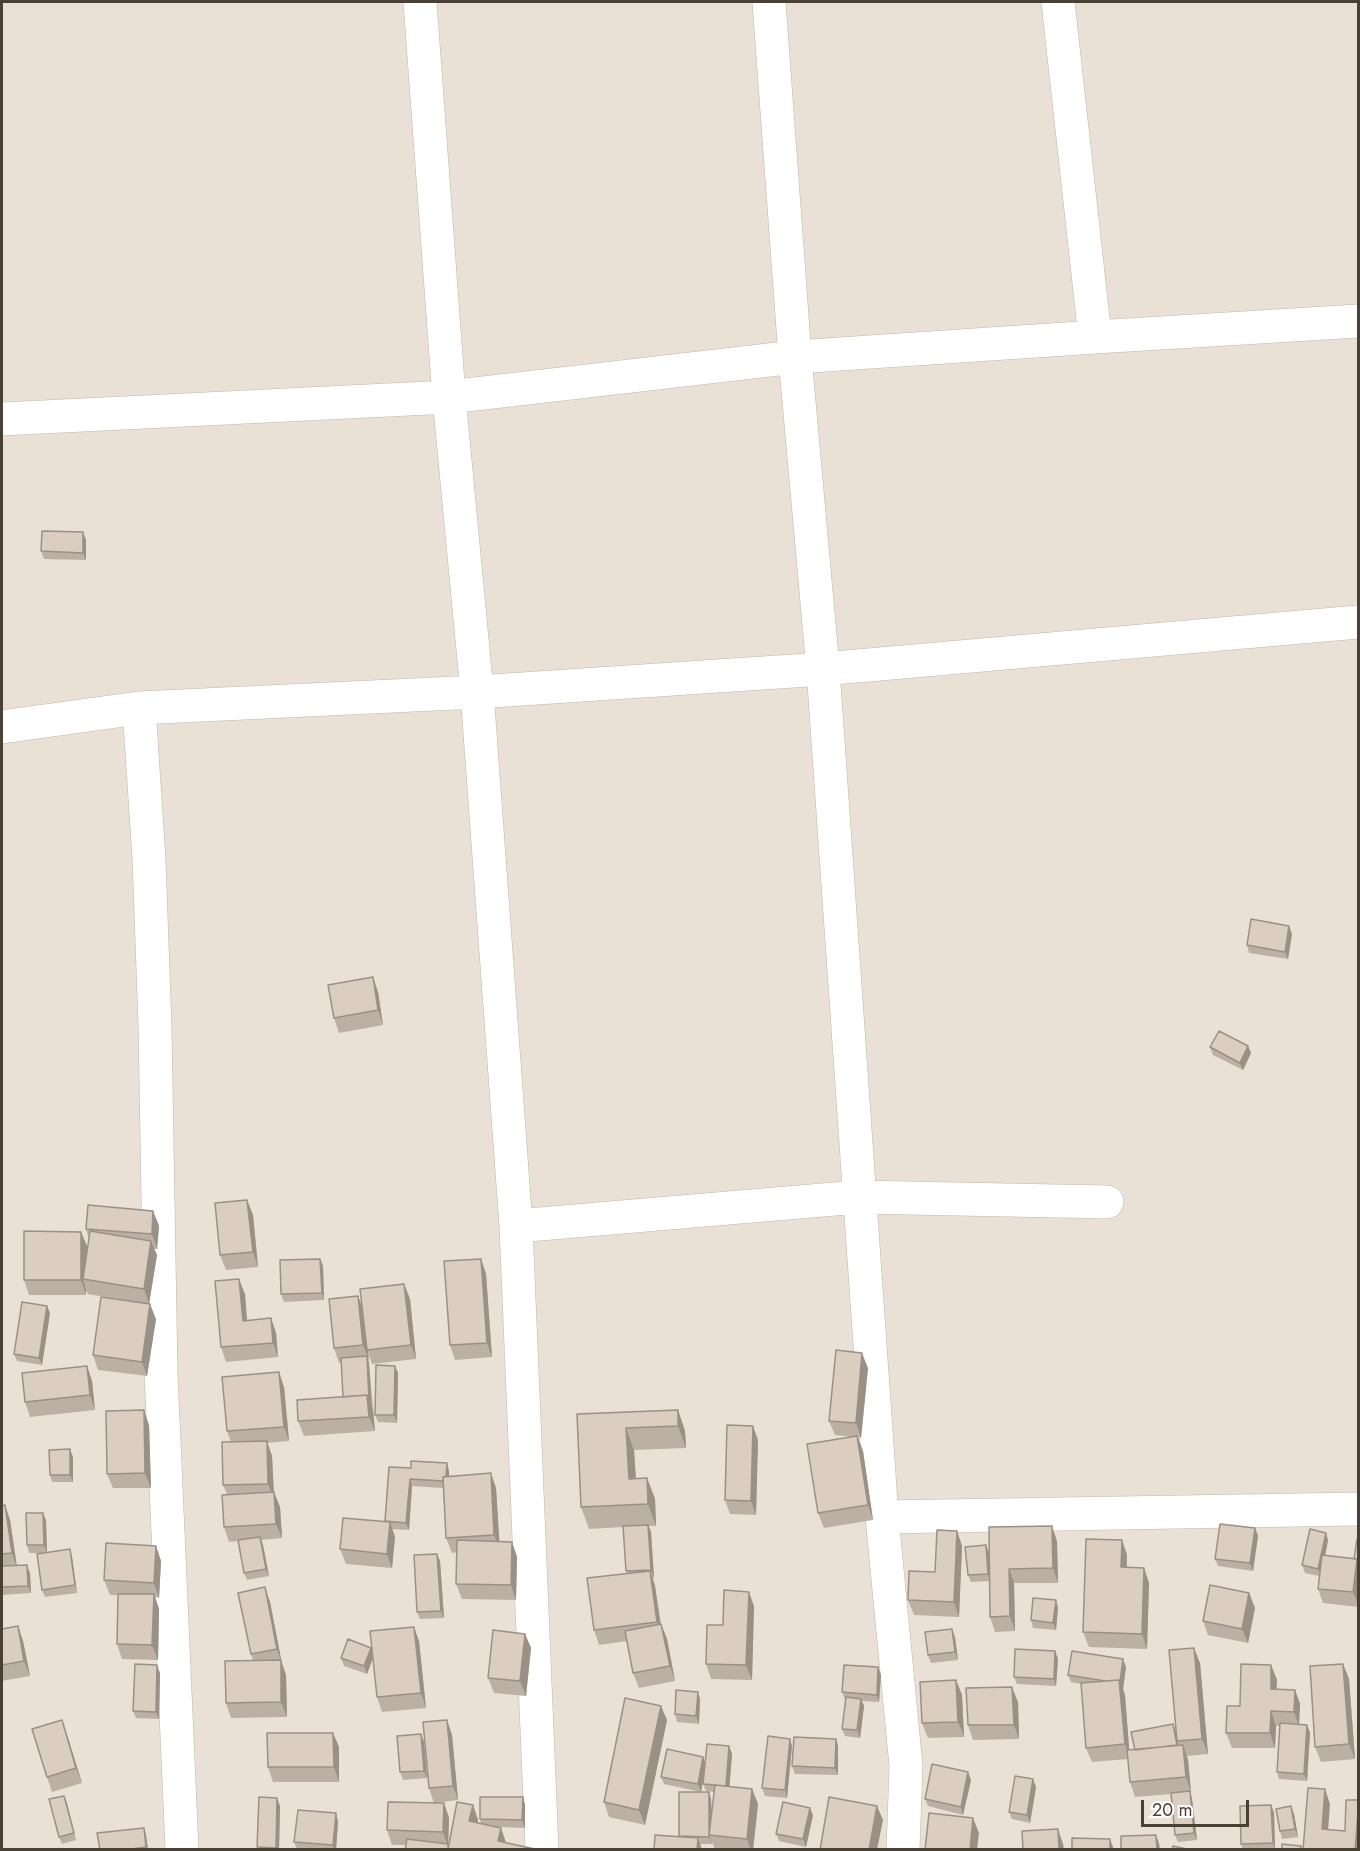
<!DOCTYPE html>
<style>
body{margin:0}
#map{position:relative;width:1360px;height:1851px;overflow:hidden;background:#f5f0e8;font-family:Jost,sans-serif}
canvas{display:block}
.frame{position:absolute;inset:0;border:3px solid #494036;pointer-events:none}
.scale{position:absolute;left:1141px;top:1800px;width:108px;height:27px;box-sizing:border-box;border:3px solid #494036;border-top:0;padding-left:8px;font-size:18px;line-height:21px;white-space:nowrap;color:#494036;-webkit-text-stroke:4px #fff;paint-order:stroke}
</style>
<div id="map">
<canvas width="1360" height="1851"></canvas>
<div class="frame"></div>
<div class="scale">20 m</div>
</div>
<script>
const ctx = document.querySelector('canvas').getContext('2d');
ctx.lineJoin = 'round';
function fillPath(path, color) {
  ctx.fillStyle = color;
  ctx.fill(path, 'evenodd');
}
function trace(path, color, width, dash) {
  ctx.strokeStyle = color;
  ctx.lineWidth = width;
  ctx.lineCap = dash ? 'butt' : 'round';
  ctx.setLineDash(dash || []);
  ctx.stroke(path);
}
fillPath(new Path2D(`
 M2,2H1358V1849H2Z`), '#e9e1d6');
const street = new Path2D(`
 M420,2L449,397L477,692L516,1226L542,1850
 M769,2L795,357L823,669L882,1517L906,1766L903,1850
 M1058,2L1095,337
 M2,419L449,397L795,357L1095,337L1358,321
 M139,708L149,859L155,1026L161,1373L182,1850
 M2,727L139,708L477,692L823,669L1358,622
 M516,1226L858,1197L1107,1202
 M882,1517L1358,1509`);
trace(street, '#c1b7aa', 34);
trace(street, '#fff', 33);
fillPath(new Path2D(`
 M83,532L86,540V560L44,559L41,551Z
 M1292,934L1288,959L1249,953L1247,945Z
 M378,992L383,1025L339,1033L334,1018Z
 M1248,1046L1251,1053L1243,1070L1213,1055L1210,1047Z
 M247,1200L253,1215L258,1267L226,1270L220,1255Z
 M153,1211L159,1226L157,1249H154L157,1255L149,1304L88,1294L86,1290V1295H29L24,1280L81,1232L87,1246V1254L89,1239L86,1229Z
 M320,1259L323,1266L324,1300L284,1302L281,1294Z
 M481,1259L486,1274L492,1357L455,1360L450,1345Z
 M404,1284L410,1299L416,1359L372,1364L368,1352L375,1431L304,1436L298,1421L343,1397L341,1363H339L334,1348L358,1296L363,1309Z
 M245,1294L247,1321L271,1318L276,1333L278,1357L226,1362L221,1347Z
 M50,1313L42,1365L17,1361L14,1354Z
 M156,1319L147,1376L98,1370L93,1355Z
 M87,1366L92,1381L95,1410L30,1417L25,1402Z
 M395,1366L398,1373L397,1423L378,1422L375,1415Z
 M868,1368L861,1438L858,1437L863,1451L873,1520L824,1528L818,1513L852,1437L835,1435L829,1421Z
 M284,1387L289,1441L267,1443L272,1456L274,1492L280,1507L282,1538L261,1540L263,1545L269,1576L247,1580L244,1573L239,1541L229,1542L224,1527L227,1494L223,1485L231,1442L227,1431Z
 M678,1410L685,1431L686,1448L634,1450L636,1478H647L655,1499L656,1526H649L651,1532L654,1578H653L655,1586L661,1624L667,1639L675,1681L639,1688L633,1673L627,1641L599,1645L594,1630L627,1574L623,1527L589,1529L581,1507L577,1414Z
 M149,1425L151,1488H113L107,1474Z
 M758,1440L756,1515L730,1514L725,1500Z
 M73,1457V1482H52L50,1475Z
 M389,1467L449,1471V1476L496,1488L499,1541L512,1542L517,1557L516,1600L462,1599L456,1584L457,1552L452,1553L446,1538L443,1488L412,1486L409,1530L392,1529L395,1537L392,1568L346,1564L340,1549L386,1522Z
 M5,1505L10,1520L17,1566L30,1573L31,1593L2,1595V1506Z
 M46,1520L47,1553L70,1549L72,1557L77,1593L45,1597L42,1590L45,1553H29L27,1545Z
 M1255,1528L1258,1536L1253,1571L1218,1566L1215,1559Z
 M957,1531L962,1546L959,1617L914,1615L908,1600L935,1572Z
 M1359,1539V1607L1323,1603L1318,1589L1319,1576L1305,1573L1302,1565L1328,1540L1325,1556L1354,1559Z
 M1122,1540L1127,1555V1567L1144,1568L1149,1583L1147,1649L1089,1647L1083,1632Z
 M1057,1541L1058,1583H1014L1015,1631L995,1632L990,1617V1581L971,1582L968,1575L986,1545L989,1553V1560Z
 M156,1546L161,1561L159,1598L155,1597L159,1609L158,1660L122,1659L117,1644L118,1595H110L104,1580Z
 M437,1554L440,1561L444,1618L420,1619L417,1612Z
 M1249,1593L1255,1608L1248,1643L1208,1635L1203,1621Z
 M1056,1600L1058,1608L1056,1630L1033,1628L1031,1620Z
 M270,1602L282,1664L286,1675L287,1717L231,1718L226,1703L253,1660L251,1654Z
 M754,1606L752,1680L711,1679L706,1664Z
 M18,1626L23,1641L30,1676L2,1681V1629Z
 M525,1634L531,1648L526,1696L494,1693L488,1678Z
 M955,1637L958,1660L931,1663L928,1655Z
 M419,1641L426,1708L382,1712L377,1697L373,1658L367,1674L344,1666L341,1658L371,1648L372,1651Z
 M1055,1651L1058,1659L1056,1686L1017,1684L1014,1677Z
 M1200,1663L1208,1754L1187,1756L1188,1760L1191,1792H1190L1192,1799L1197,1840L1178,1842L1175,1835L1171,1794L1135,1797L1130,1782L1128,1759L1092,1762L1086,1748L1081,1684L1071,1682L1068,1675L1126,1667L1123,1689L1125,1695L1129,1750H1135L1176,1732L1177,1740Z
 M1343,1664L1349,1679L1355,1759L1321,1762L1315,1747Z
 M1271,1665L1277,1680L1276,1689L1295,1690L1300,1704L1299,1724L1307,1725L1310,1733L1307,1781L1279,1779L1277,1772L1280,1726H1276L1275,1748H1232L1226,1733L1240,1706Z
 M878,1667L881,1675L879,1702L862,1701L864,1706L860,1738L845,1736L842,1729L846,1700H845L842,1692Z
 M160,1673L159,1719L136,1718L133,1711Z
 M956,1680L962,1695L964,1737L928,1738L922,1723Z
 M700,1699L699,1724L677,1722L675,1714Z
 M1018,1702L1019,1739L973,1740L968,1725Z
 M447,1720L452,1735L458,1800L434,1803L429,1788Z
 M667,1720L645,1825L609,1817L604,1802Z
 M333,1733L339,1747V1782H273L268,1767Z
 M421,1734L424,1742L427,1778L403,1780L400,1772Z
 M67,1735L82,1783L52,1792L47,1777Z
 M836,1739L838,1746V1775L795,1774L792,1766Z
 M729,1746L732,1754L729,1787L752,1789L758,1804L753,1850H715L712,1842V1844H700L702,1850H654L679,1837L709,1792L711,1799L712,1815L714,1792L706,1791L703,1784L704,1771L701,1792L664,1784L661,1777L703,1757L705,1763Z
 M792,1746L787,1798L765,1796L762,1788Z
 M971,1780L963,1815L928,1806L925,1799Z
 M1036,1787L1030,1823L1012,1819L1009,1812Z
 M64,1796L76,1840L62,1844L59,1837Z
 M480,1797H523L525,1805V1828L498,1827L501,1828L506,1843L535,1849V1850H405L406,1845H392L387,1830L388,1802L444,1803L449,1818L448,1844L457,1802L473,1805L478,1820V1823L481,1824L480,1819Z
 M1271,1805L1274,1813L1275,1850H1243L1241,1844Z
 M280,1806L279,1850H258L257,1847Z
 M1294,1814L1298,1837L1282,1839L1280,1831Z
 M813,1815L806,1847L779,1841L776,1834Z
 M338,1821L336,1850L297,1849L294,1842Z
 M144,1828L146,1835L148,1850H100Z`), '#bcb0a4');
fillPath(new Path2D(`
 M83,532L86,540V560L83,553Z
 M1289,926L1292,934L1288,959L1285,952Z
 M373,977L378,992L383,1025L378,1010Z
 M1248,1046L1251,1053L1243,1070L1240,1063Z
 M247,1200L253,1215L258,1267L253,1252Z
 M153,1211L159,1226L157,1249L152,1234Z
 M81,1232L87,1246V1280L83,1279L86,1290V1295L81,1280Z
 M151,1241L157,1255L149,1304L144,1289Z
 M320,1259L323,1266L324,1300L322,1293Z
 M481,1259L486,1274L492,1357L487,1343Z
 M239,1279L245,1294L248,1336L243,1321Z
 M404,1284L410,1299L416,1359L411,1345Z
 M358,1296L363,1310L369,1360L363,1345Z
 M150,1304L156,1319L147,1376L142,1362Z
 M47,1306L50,1313L42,1365L39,1358Z
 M271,1318L276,1333L278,1357L273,1343Z
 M862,1353L868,1368L861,1438L856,1423Z
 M367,1356L369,1364L372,1408L369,1400Z
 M87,1366L92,1381L95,1410L90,1395Z
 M395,1366L398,1373L397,1423L394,1415Z
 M279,1372L284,1387L289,1441L284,1427Z
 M367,1395L373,1410L375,1431L369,1417Z
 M144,1410L149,1425L151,1488L145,1473Z
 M678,1410L685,1431L686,1448L678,1426Z
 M753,1426L758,1440L756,1515L751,1501Z
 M626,1428L634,1450L637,1500L629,1479Z
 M857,1436L863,1451L873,1520L868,1505Z
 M267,1441L272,1456L274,1498L268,1484Z
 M70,1449L73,1457V1482L70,1475Z
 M447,1463L449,1471V1489L446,1481Z
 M491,1473L496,1488L500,1550L494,1535Z
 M647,1478L655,1499L656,1526L648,1504Z
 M410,1479L412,1486L409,1530L406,1523Z
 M274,1492L280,1507L282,1538L276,1524Z
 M5,1505L10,1520L17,1568L12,1553Z
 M43,1513L46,1520L47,1553L44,1545Z
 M390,1522L395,1537L392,1568L387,1554Z
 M648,1525L651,1532L654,1578L651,1570Z
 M1052,1526L1057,1541L1058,1583L1053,1568Z
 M1255,1528L1258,1536L1253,1571L1250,1563Z
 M957,1531L962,1546L959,1617L954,1602Z
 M1326,1533L1328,1540L1321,1576L1318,1569Z
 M260,1537L263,1545L269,1576L266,1569Z
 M1122,1540L1127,1555L1126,1582L1121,1567Z
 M512,1542L517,1557L516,1600L511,1585Z
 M986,1545L989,1553L991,1581L988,1574Z
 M156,1546L161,1561L159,1598L154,1583Z
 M70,1549L72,1557L77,1593L75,1585Z
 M437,1554L440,1561L444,1618L441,1611Z
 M1357,1559L1359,1564V1607L1353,1592Z
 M27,1565L30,1573L31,1593L28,1586Z
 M1144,1568L1149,1583L1147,1649L1142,1634Z
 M1009,1569L1014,1583L1015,1631L1010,1616Z
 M650,1571L655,1586L662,1636L657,1622Z
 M265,1587L270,1602L282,1664L277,1649Z
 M749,1592L754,1606L752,1680L746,1665Z
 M1249,1593L1255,1608L1248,1643L1242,1629Z
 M154,1594L159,1609L158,1660L152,1645Z
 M1056,1600L1058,1608L1056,1630L1053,1623Z
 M661,1624L667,1639L675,1681L670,1666Z
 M18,1626L23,1641L30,1676L24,1661Z
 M414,1627L419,1641L426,1708L421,1693Z
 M952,1629L955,1637L958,1660L955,1652Z
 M525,1634L531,1648L526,1696L520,1681Z
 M371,1648L374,1655L367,1674L364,1666Z
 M1194,1648L1200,1663L1208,1754L1202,1739Z
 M1055,1651L1058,1659L1056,1686L1054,1679Z
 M1123,1659L1126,1667L1123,1689L1125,1695L1130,1759L1125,1744L1119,1680Z
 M281,1660L286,1675L287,1717L281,1702Z
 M1343,1664L1349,1679L1355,1759L1349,1744Z
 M157,1665L160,1673L159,1719L156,1712Z
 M1271,1665L1277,1680L1276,1704L1271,1689Z
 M878,1667L881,1675L879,1702L877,1695Z
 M956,1680L962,1695L964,1737L958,1722Z
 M1012,1687L1018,1702L1019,1739L1014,1725Z
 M1295,1690L1300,1704L1299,1726L1294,1712Z
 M698,1692L700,1699L699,1724L696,1716Z
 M861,1699L864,1706L860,1738L857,1730Z
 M661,1706L667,1720L645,1825L639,1810Z
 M1271,1711L1276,1726L1275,1748L1270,1733Z
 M62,1720L67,1735L82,1783L76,1768Z
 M447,1720L452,1735L458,1800L453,1786Z
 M1173,1724L1176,1732L1179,1752L1177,1745Z
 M1307,1725L1310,1733L1307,1781L1304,1774Z
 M333,1733L339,1747V1782L334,1767Z
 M421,1734L424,1742L427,1778L424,1771Z
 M790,1739L792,1746L787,1798L785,1790Z
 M836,1739L838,1746V1775L835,1768Z
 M1183,1745L1188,1760L1191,1792L1186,1777Z
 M729,1746L732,1754L729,1793L726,1786Z
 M703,1757L706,1765L701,1792L698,1784Z
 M968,1772L971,1780L963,1815L961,1807Z
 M1033,1779L1036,1787L1030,1823L1027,1815Z
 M752,1789L758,1804L753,1850H751L747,1839Z
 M1325,1789L1330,1804L1327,1844L1322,1829Z
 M1190,1791L1192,1799L1197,1840L1194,1833Z
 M709,1792L711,1799L712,1835H709L712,1844L709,1837Z
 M64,1796L67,1803L76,1840L74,1833Z
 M523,1797L525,1805V1828L522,1820Z
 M277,1798L280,1806L279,1850H276V1848Z
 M444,1803L449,1818L448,1847L443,1832Z
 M1359,1804V1850H1355Z
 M473,1805L478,1820L475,1836L469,1821Z
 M1271,1805L1274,1813L1275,1850L1273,1843Z
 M877,1806L883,1820L877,1850H869Z
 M1291,1806L1294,1814L1298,1837L1295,1829Z
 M810,1808L813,1815L806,1847L803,1839Z
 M336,1813L338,1821L336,1850H334L333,1845Z
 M973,1818L979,1833L977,1850H970Z
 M144,1828L146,1835L148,1850H147L146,1847Z
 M501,1828L506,1843L498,1841Z
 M1058,1829L1063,1844L1064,1850H1059Z
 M1156,1835L1159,1843L1160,1850H1157Z
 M698,1838L702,1850H697Z
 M1110,1839L1113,1847V1850H1110Z`), '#999086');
const building = new Path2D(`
 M42,531L83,532V553L41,551Z
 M1251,919L1289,926L1285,952L1247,945Z
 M373,977L378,1010L334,1018L328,985Z
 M1219,1031L1248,1046L1240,1063L1210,1047Z
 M247,1200L253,1252L220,1255L215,1203Z
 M88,1205L153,1211L152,1234L86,1229Z
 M24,1231L81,1232V1280H24Z
 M90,1231L151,1241L144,1289L83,1279Z
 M320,1259L322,1293L281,1294L280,1260Z
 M481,1259L487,1343L450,1345L444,1261Z
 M239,1279L243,1321L271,1318L273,1343L221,1347L215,1281Z
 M404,1284L411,1345L367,1350L360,1289Z
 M358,1296L363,1345L334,1348L329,1299Z
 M101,1297L150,1304L142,1362L93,1355Z
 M22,1302L47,1306L39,1358L14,1354Z
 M836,1350L862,1353L856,1423L829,1421Z
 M367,1356L369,1400L367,1395L343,1397L341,1358Z
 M376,1365L395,1366L394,1415H375Z
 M87,1366L90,1395L25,1402L22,1373Z
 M279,1372L284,1427L227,1431L222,1377Z
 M367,1395L369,1417L298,1421L297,1400Z
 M144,1410L145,1473L107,1474L106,1411Z
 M678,1410V1426L626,1428L629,1479L647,1478L648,1504L581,1507L577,1414Z
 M727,1425L753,1426L751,1501L725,1500Z
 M857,1436L868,1505L818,1513L807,1444Z
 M267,1441L268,1484L223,1485L222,1442Z
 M70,1449V1475H50L49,1450Z
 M411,1461L447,1463L446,1476L443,1477V1481L410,1479L406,1523L385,1521L389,1467L411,1468Z
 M491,1473L494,1535L446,1538L443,1477Z
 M274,1492L276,1524L224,1527L222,1495Z
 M5,1505L12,1553L2,1554V1506Z
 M26,1513H43L44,1545H27Z
 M343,1518L390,1522L387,1554L340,1549Z
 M1220,1524L1255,1528L1250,1563L1215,1559Z
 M648,1525L651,1570L626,1571L623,1526Z
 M1052,1526L1053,1568L1009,1569L1010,1616L990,1617L989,1527Z
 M1310,1529L1326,1533L1318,1569L1302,1565Z
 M937,1530L957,1531L954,1602L908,1600L909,1571L935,1572Z
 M260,1537L266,1569L244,1573L238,1540Z
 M1086,1539L1122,1540L1121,1567L1144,1568L1142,1634L1083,1632Z
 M1357,1539H1359V1559H1354Z
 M457,1540L512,1542L511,1585L456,1584Z
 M106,1543L156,1546L154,1583L104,1580Z
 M986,1545L988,1574L968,1575L965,1547Z
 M70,1549L75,1585L42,1590L37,1554Z
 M437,1554L441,1611L417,1612L414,1555Z
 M1322,1555L1357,1559L1353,1592L1318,1589Z
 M27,1565L28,1586L2,1587V1566Z
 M650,1571L657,1622L594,1630L587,1578Z
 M1210,1585L1249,1593L1242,1629L1203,1621Z
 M265,1587L277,1649L251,1654L238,1593Z
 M724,1590L749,1592L746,1665L706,1664L707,1625H723Z
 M118,1594H154L152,1645L117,1644Z
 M1033,1598L1056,1600L1053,1623L1031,1620Z
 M661,1624L670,1666L633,1673L625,1631Z
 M18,1626L24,1661L2,1665V1629Z
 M414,1627L421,1693L377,1697L370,1631Z
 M952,1629L955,1652L928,1655L925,1632Z
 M493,1630L525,1634L520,1681L488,1678Z
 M348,1639L371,1648L364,1666L341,1658Z
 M1194,1648L1202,1739L1177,1741L1169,1650Z
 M1015,1649L1055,1651L1054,1679L1014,1677Z
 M1072,1651L1123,1659L1120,1682L1119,1680L1105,1681L1068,1675Z
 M281,1660V1702L226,1703L225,1661Z
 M135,1664L157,1665L156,1712L133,1711Z
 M1241,1664L1271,1665V1689L1295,1690L1294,1712L1271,1711L1270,1733H1226L1227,1706H1240Z
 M1343,1664L1349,1744L1315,1747L1310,1666Z
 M844,1665L878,1667L877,1695L842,1692Z
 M956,1680L958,1722L922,1723L920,1682Z
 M1119,1680L1125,1744L1086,1748L1081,1683Z
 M1012,1687L1014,1725H968L966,1688Z
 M676,1690L698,1692L696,1716L675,1714Z
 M846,1697L861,1699L857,1730L842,1729Z
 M625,1698L661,1706L639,1810L604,1802Z
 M62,1720L76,1768L47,1777L32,1729Z
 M447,1720L453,1786L429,1788L423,1722Z
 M1280,1723L1307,1725L1304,1774L1277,1772Z
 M1173,1724L1177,1745L1135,1750L1131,1732Z
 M267,1733H333L334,1767H268Z
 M421,1734L424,1771L400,1772L397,1736Z
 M768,1736L790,1739L785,1790L762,1788Z
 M794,1737L836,1739L835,1768L792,1766Z
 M707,1744L729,1746L726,1786L703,1784Z
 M1183,1745L1186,1777L1130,1782L1127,1750Z
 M667,1749L703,1757L698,1784L661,1777Z
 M932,1764L968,1772L961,1807L925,1799Z
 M1015,1776L1033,1779L1027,1815L1009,1812Z
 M715,1785L752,1789L747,1839L709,1835Z
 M1308,1788L1325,1789L1322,1829L1345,1831L1346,1800H1359L1355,1850H1303Z
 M1190,1791L1194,1833L1175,1835L1171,1793Z
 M679,1792H709V1837L679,1836Z
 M64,1796L74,1833L59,1837L49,1799Z
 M259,1797L277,1798L276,1848L257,1847Z
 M480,1797H523L522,1820L480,1819Z
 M829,1797L877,1806L869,1850H820Z
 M388,1802L444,1803L443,1832L387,1830Z
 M457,1802L473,1805L469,1821L501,1828L498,1841L535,1849V1850L448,1849Z
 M783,1802L810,1808L803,1839L776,1834Z
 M1271,1805L1273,1843L1241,1844L1240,1806Z
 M1291,1806L1295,1829L1280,1831L1276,1809Z
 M298,1810L336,1813L333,1845L294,1842Z
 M929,1813L973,1818L970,1850H925Z
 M144,1828L146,1847L124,1850H100L97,1833Z
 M1058,1829L1059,1850H1023L1022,1831Z
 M655,1835L698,1838L697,1850H654Z
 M1156,1835L1157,1850H1121V1836Z
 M1072,1838L1110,1839V1850H1072Z
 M407,1839L448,1844V1850H405Z
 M1282,1844L1301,1846V1850H1282Z
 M1173,1846L1191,1850H1172Z`);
fillPath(building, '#dbcdbf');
trace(building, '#999086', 1.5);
</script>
